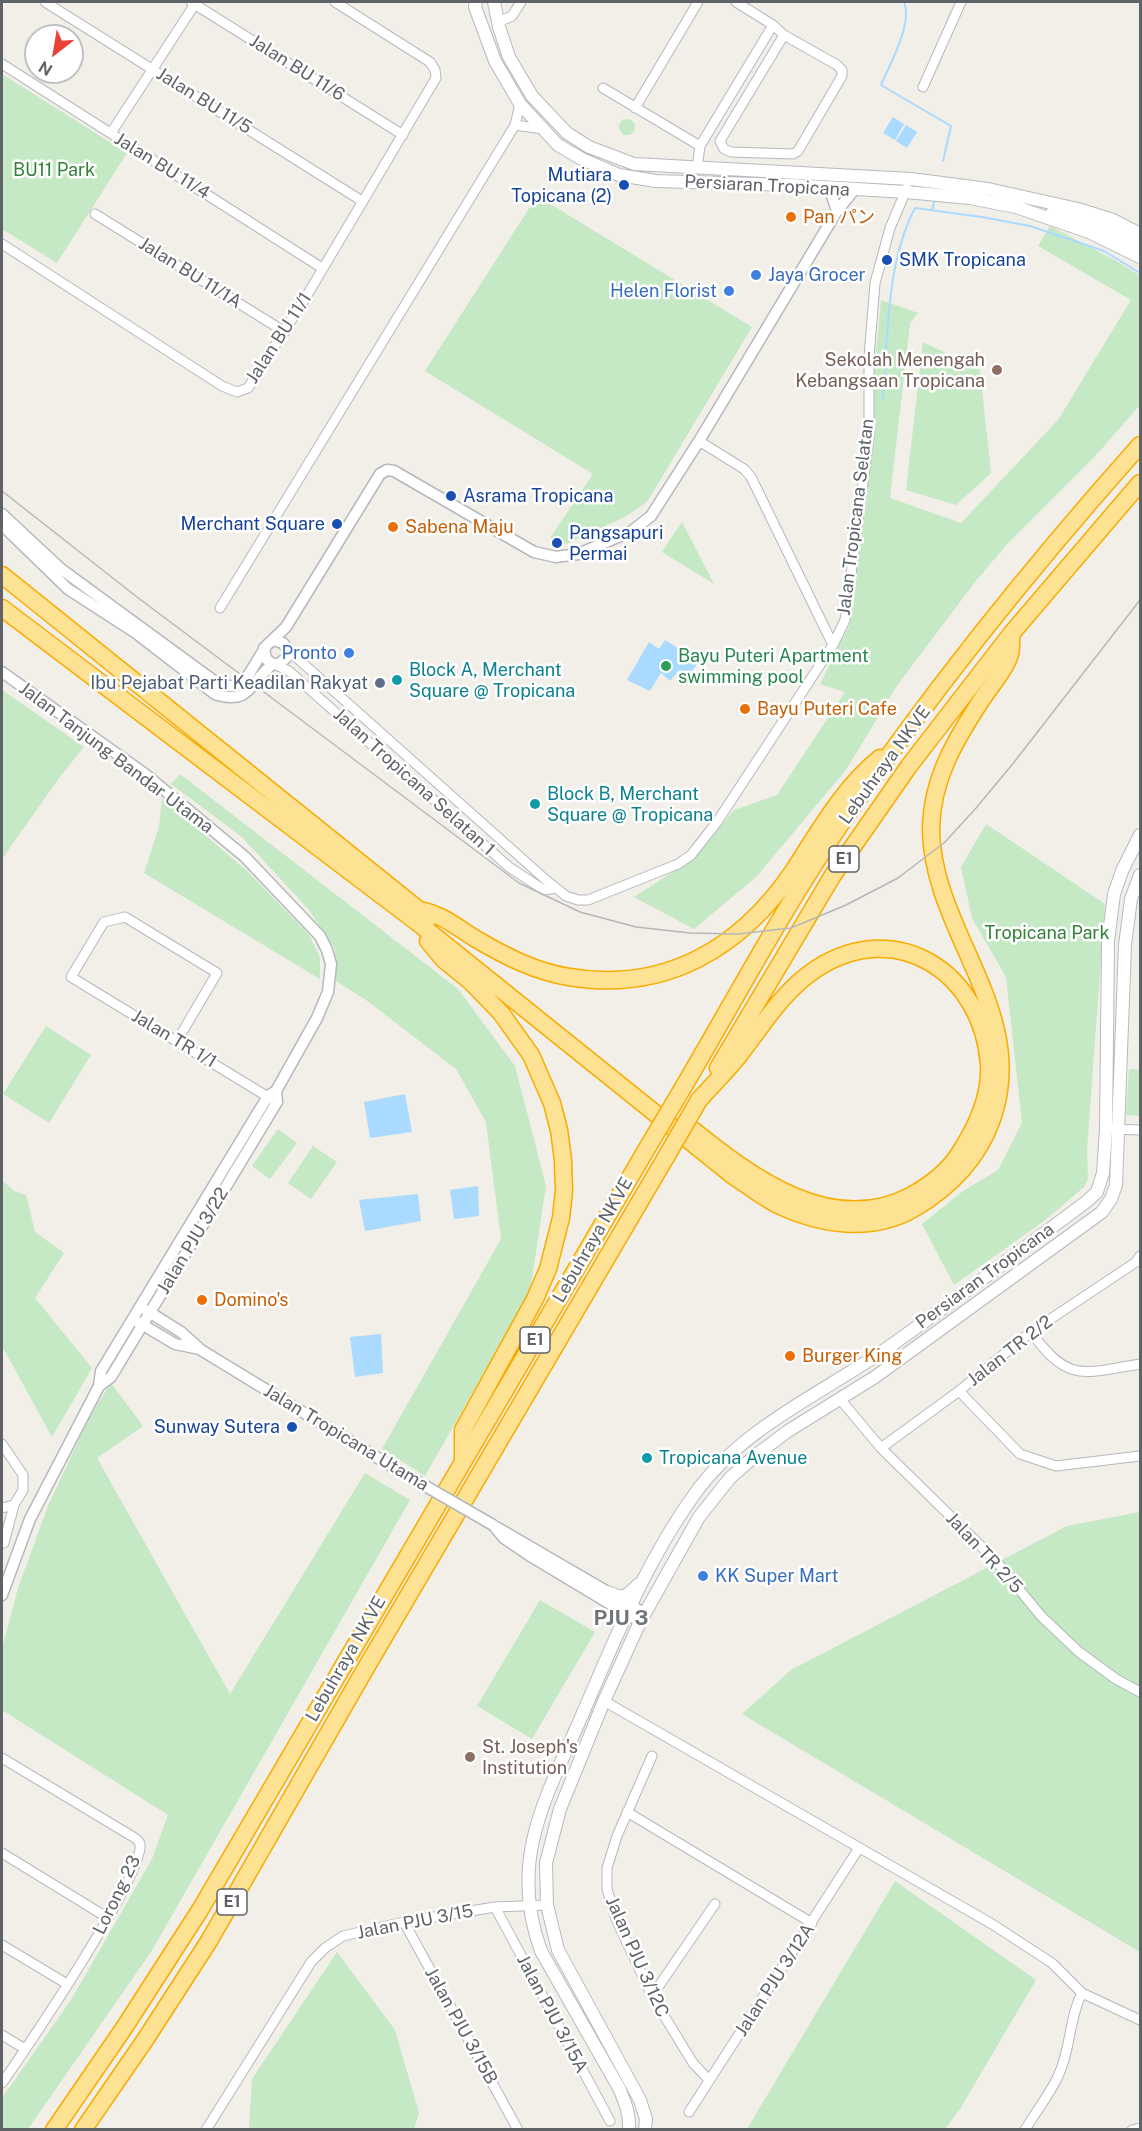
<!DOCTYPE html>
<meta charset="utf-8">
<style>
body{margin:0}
#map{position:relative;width:1142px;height:2131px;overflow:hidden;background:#f1efe8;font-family:"Public Sans",sans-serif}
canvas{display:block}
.frame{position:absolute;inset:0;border:3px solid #5f6368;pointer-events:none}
.north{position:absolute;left:24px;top:24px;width:60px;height:60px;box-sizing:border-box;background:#fff;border:2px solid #bfc1c3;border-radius:50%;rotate:211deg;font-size:16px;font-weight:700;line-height:24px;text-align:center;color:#5f6368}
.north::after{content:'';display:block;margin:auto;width:21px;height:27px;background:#ea4335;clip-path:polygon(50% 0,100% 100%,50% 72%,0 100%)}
</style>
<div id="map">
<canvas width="1142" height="2131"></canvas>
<div class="frame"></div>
<div class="north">N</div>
</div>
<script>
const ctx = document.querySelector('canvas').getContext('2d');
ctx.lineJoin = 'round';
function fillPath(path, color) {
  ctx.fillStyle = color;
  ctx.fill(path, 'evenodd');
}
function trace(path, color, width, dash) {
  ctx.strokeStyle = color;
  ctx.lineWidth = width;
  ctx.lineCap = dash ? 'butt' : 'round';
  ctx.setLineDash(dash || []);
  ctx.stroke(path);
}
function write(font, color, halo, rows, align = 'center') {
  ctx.font = font + ' "Public Sans","Noto Sans JP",sans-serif';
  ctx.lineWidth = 5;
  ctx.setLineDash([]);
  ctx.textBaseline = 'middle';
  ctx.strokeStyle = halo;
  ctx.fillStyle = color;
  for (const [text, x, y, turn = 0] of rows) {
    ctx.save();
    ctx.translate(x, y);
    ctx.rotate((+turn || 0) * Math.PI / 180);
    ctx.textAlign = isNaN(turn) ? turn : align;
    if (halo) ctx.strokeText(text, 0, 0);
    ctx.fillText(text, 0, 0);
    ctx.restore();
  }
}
fillPath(new Path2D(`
 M2,74L127,153L57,263L2,229Z
 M619 127a8 8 0 1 1 16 0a8 8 0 1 1-16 0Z
 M537,196L752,327L647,502L625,517L566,544L550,538L593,474L425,371Z
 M1050,226L1120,263L1140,276V405L1098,453L1008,543L975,582L896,687L846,770L756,877L694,929L634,897L696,857L734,810L777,795L845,692L820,684L850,624L881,300L918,313L910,323L890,498L961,523L1058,420L1131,300L1038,246Z
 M923,342L980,370L991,473L956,505L906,490Z
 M682,522L714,584L662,552Z
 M2,690L84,747L59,778L2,859Z
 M180,774L458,989L515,1066L546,1186L530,1291L425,1476L382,1449L501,1239L486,1122L456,1069L366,1000L336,981L335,949L309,910L242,837L171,784Z
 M162,798L247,871L309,935L320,957V979L144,873L159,827Z
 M986,824L1105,904L1087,1150L1088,1179L1084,1187L1044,1221L954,1285L922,1224L963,1191L998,1170L1022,1123L1006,977L972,918L961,867Z
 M46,1026L91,1055L49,1123L3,1094Z
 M1129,1069L1140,1070V1116L1126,1115Z
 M278,1129L297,1143L270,1179L252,1166Z
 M313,1146L337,1162L311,1199L288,1183Z
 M2,1180L14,1191L26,1195L35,1232L64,1253L35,1298L92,1368L52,1437L2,1346Z
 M111,1383L143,1426L97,1458L230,1694L365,1473L410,1500L151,1952L28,2129L2,2130V2098L71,2000L152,1859L168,1815L2,1710V1649L18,1588L48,1506L90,1416Z
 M1140,1512V1952L742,1714L791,1670L1067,1526Z
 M540,1600L595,1632L532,1739L477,1706Z
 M895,1881L1036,1980L960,2109L945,2129H747Z
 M337,1952L395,2030L419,2113L414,2129H249L252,2079Z`), '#c5e8c5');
fillPath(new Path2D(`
 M893,117L904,124L895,140L883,133Z
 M906,125L917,132L907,148L896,141Z
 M665,640L699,661L689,676L679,670L670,681L661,673L650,691L627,680L649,642L659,649Z
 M405,1094L412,1132L370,1138L364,1102Z
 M478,1186L479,1216L454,1219L450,1190Z
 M418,1194L421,1221L365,1231L359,1200Z
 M381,1334L383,1373L355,1377L350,1337Z`), '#aadaff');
trace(new Path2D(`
 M904,2C913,23 890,64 881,85L951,126L943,161
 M932,210L934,202
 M883,399C888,337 886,263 915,208L982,217L1030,226L1104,251L1140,273`), '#aadaff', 2);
const minor = new Path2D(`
 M45,2L362,201
 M191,2L403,135
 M736,2L773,25L784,35L837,65L842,70V76L798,151L793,154L731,152L724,149L720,141L784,35
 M498,22L512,16L521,2
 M2,64L322,268
 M923,87L961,2
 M603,88L700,146
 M520,104L515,125L543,129
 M635,108L698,2
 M111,133L195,4
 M697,168L700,146L773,25
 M95,214L285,332
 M2,244L222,386L237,392L248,388L306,297L436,78L435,70L430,62L335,2
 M699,441L744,469L751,477L833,645
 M220,608L515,125
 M288,650L546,880L566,896L578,900H588L678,864L691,855L717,822L833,645L845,620L869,437V357L875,283L890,228L907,188
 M276,665L289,671L509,867L544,890L556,888
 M177,1041L217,973L125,917L104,922L71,977L273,1100
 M1113,1129L1140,1130
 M1031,1332C1069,1384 1083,1373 1140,1364
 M959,1391L1020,1454L1056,1466L1140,1456
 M840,1399L881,1448L996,1561L1041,1616L1079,1652L1116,1679L1140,1692
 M2,1444L23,1475V1490L14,1505L4,1543
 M881,1448L959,1391L1031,1332L1136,1262L1140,1256
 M2,1508L14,1505
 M604,1701L992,1924L1052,1963L1082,1993L1140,2020
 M652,1756L617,1836L607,1868V1889L616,1919L652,1996L693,2063L709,2080
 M2,1758L135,1838C138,1841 140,1841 140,1845C143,1876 25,2051 2,2083
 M627,1812L812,1923
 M2,1853L108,1918
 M495,1907L610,2121
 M404,1922L518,2130
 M2,1945L67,1984
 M652,1996L715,1904
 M2,2035L25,2049
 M689,2112L859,1848
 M206,2130L311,1962L325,1948L343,1936L404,1922L495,1907L547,1905
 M1025,2130C1036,2111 1051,2093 1059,2074C1071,2048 1069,2018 1082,1993
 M1132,2130L1140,2128`);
const tertiary = new Path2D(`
 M826,188L831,193L837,211
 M2,514L61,569L221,686H236L246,679L263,651
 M2,525L68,589L136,633L215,694C251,706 250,681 273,664
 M273,640L283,643L288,650L287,657L279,664H273L266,659L264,648L286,627L380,474L387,470L394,471L534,552L556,557L578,554L632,531L651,516L699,441L837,211L854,190
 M2,672L145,774L245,857L320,936L327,950L331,964L328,992L317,1018L276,1091L268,1096L101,1371L99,1386L30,1519L2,1595
 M146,1310L181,1332L201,1350L401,1472
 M138,1322L175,1344L200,1349
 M99,1386L111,1377L277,1102L276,1091
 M493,1525L504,1538L532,1557L640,1622
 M498,1528L644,1613`);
const secondary = new Path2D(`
 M476,2L475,7L495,61L520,104L558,145L582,159L619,175L656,181L790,185L906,192L970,198L1016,207L1089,232L1140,257
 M494,2L499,27L509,57L532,96L567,133L589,147L634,164L911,179L988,189L1078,209L1113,220L1140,234
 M1052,213L1095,223L1140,246
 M607,1592L621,1597L628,1594L639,1584
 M629,2130C630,2114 625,2102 619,2088L541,1951C510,1866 541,1806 576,1729C611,1649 643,1566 694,1495C741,1428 821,1394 886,1349C954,1301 1020,1251 1086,1202L1097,1192L1103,1173L1106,1129L1108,942L1114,894L1122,871L1140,835
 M645,2130L646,2119L640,2100L558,1950L547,1905L546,1863L560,1809L604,1701L640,1622L699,1517L730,1478L756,1455L788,1431L875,1377L1102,1212L1111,1199L1116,1185L1125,945L1131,899L1140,875`);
const motorway = new Path2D(`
 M2,575L429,918
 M2,608L422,926L732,1175C747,1185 762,1197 778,1205C820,1225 871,1233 913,1209C949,1188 978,1159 992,1119C1030,1012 931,931 931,828C932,778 956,739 982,699C990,687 1005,670 1009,657C1012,651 1011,641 1011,634
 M420,910C444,915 456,927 476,939C505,956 536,972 569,977C666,993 741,948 794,870C819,831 844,787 880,758
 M428,941L444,960L471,982L501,1013L531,1055L552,1103L559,1130L563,1160L564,1191L561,1218L548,1269L535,1299L463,1430V1460
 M718,1068L833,875L909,766L1011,634L1140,483
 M684,1086C735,999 783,909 840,825C930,693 1034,564 1140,445
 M693,1130C753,1178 832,1238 912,1195C930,1185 948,1171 959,1154C976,1128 991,1097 989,1065C983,974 898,916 816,969C784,990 764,1023 741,1053C729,1069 713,1084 699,1100
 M54,2130L124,2028L200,1910L649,1145
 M83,2130L145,2040L209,1941L367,1666L666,1157`);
trace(minor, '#b5b8bc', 11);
trace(tertiary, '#b5b8bc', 13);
trace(secondary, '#b6babf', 14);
trace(motorway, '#f9ab00', 19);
trace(minor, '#fff', 9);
trace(tertiary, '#fff', 10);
trace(secondary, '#fff', 12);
trace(motorway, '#fde293', 16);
trace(new Path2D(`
 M2,491L137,597L519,883L580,912L636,927L690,933L738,934L791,928L846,905L898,878L945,842L977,807L1015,761L1140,600`), '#b6b7b8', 1.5);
const tertiaryBridge = new Path2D(`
 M401,1472L493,1525`);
const motorwayBridge = new Path2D(`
 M649,1145L684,1086
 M666,1157L699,1100`);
trace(tertiaryBridge, '#b5b8bc', 13, []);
trace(motorwayBridge, '#f9ab00', 19, []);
trace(tertiaryBridge, '#fff', 10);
trace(motorwayBridge, '#fde293', 16);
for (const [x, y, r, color] of [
 [624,185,6,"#1a4fb4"],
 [791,217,6,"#e8710a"],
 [887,260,6,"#1a4fb4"],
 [756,275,6,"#3f7fe0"],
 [729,291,6,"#3f7fe0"],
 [997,370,6,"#8d6e63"],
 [451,496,6,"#1a4fb4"],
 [337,524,6,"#1a4fb4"],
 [393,527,6,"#e8710a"],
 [557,543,6,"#1a4fb4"],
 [349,653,6,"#3f7fe0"],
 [666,666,6,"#2e9e5b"],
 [397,680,6,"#0f9aa8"],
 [380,683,6,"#5c6f8a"],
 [745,709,6,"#e8710a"],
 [535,804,6,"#0f9aa8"],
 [202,1300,6,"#e8710a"],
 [790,1356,6,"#e8710a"],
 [292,1427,6,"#1a4fb4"],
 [647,1458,6,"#0f9aa8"],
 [703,1576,6,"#3f7fe0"],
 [470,1757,6,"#8d6e63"]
]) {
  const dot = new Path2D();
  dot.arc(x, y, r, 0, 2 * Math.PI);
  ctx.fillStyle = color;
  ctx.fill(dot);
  trace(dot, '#fff', 2);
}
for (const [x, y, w] of [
 [844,859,30],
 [535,1340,30],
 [232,1902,30]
]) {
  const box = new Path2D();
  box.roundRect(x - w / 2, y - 13, w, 26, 4.5);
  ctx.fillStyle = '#fff';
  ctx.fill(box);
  trace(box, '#5f6368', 1.5);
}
write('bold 16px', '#5f6368', null, [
 ["E1",844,859],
 ["E1",535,1340],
 ["E1",232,1902]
]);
write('18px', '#5f6368', '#fff', [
 ["Jalan BU 11/6",297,68,32],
 ["Jalan BU 11/5",204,101,32],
 ["Jalan BU 11/4",162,166,32],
 ["Persiaran Tropicana",767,186,3],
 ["Jalan BU 11/1A",190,273,32],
 ["Jalan BU 11/1",279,338,-57],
 ["Jalan Tropicana Selatan",856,517,-83],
 ["Jalan Tanjung Bandar Utama",116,758,37],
 ["Lebuhraya NKVE",885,765,-54],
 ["Jalan Tropicana Selatan 1",414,782,42],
 ["Jalan TR 1/1",174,1039,31],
 ["Lebuhraya NKVE",593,1240,-60],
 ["Jalan PJU 3/22",193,1241,-59],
 ["Persiaran Tropicana",985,1276,-36],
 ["Jalan TR 2/2",1010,1351,-38],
 ["Jalan Tropicana Utama",346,1438,31],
 ["Jalan TR 2/5",984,1553,47],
 ["Lebuhraya NKVE",346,1659,-60],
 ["Lorong 23",117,1895,-64],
 ["Jalan PJU 3/15",415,1922,-11],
 ["Jalan PJU 3/12C",637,1957,66],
 ["Jalan PJU 3/12A",775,1980,-57],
 ["Jalan PJU 3/15A",552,2014,62],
 ["Jalan PJU 3/15B",461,2026,61]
]);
write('18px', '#348238', '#fff', [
 ["BU11 Park",54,170],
 ["Tropicana Park",1047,933]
]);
write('18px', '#164399', '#fff', [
 ["Mutiara",612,175],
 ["Topicana (2)",612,196],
 ["SMK Tropicana",899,260,"left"],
 ["Asrama Tropicana",463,496,"left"],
 ["Merchant Square",325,524],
 ["Pangsapuri",569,533,"left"],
 ["Permai",569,554,"left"],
 ["Sunway Sutera",280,1427]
], 'right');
write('18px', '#c56008', '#fff', [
 ["Pan パン",803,217],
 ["Sabena Maju",405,527],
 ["Bayu Puteri Cafe",757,709],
 ["Domino's",214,1300],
 ["Burger King",802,1356]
], 'left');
write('18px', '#366cbe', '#fff', [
 ["Jaya Grocer",768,275],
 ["Helen Florist",717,291,"right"],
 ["Pronto",337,653,"right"],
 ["KK Super Mart",715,1576]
], 'left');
write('18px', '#785e54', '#fff', [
 ["Sekolah Menengah",985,360],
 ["Kebangsaan Tropicana",985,381],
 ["St. Joseph's",482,1747,"left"],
 ["Institution",482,1768,"left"]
], 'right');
write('18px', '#27864d', '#fff', [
 ["Bayu Puteri Apartment",678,656],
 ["swimming pool",678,677]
], 'left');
write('18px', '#0d838f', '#fff', [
 ["Block A, Merchant",409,670],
 ["Square @ Tropicana",409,691],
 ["Block B, Merchant",547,794],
 ["Square @ Tropicana",547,815],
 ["Tropicana Avenue",659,1458]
], 'left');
write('18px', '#4e5e75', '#fff', [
 ["Ibu Pejabat Parti Keadilan Rakyat",368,683]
], 'right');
write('bold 21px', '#70757a', '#fff', [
 ["PJU 3",621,1619]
]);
</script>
